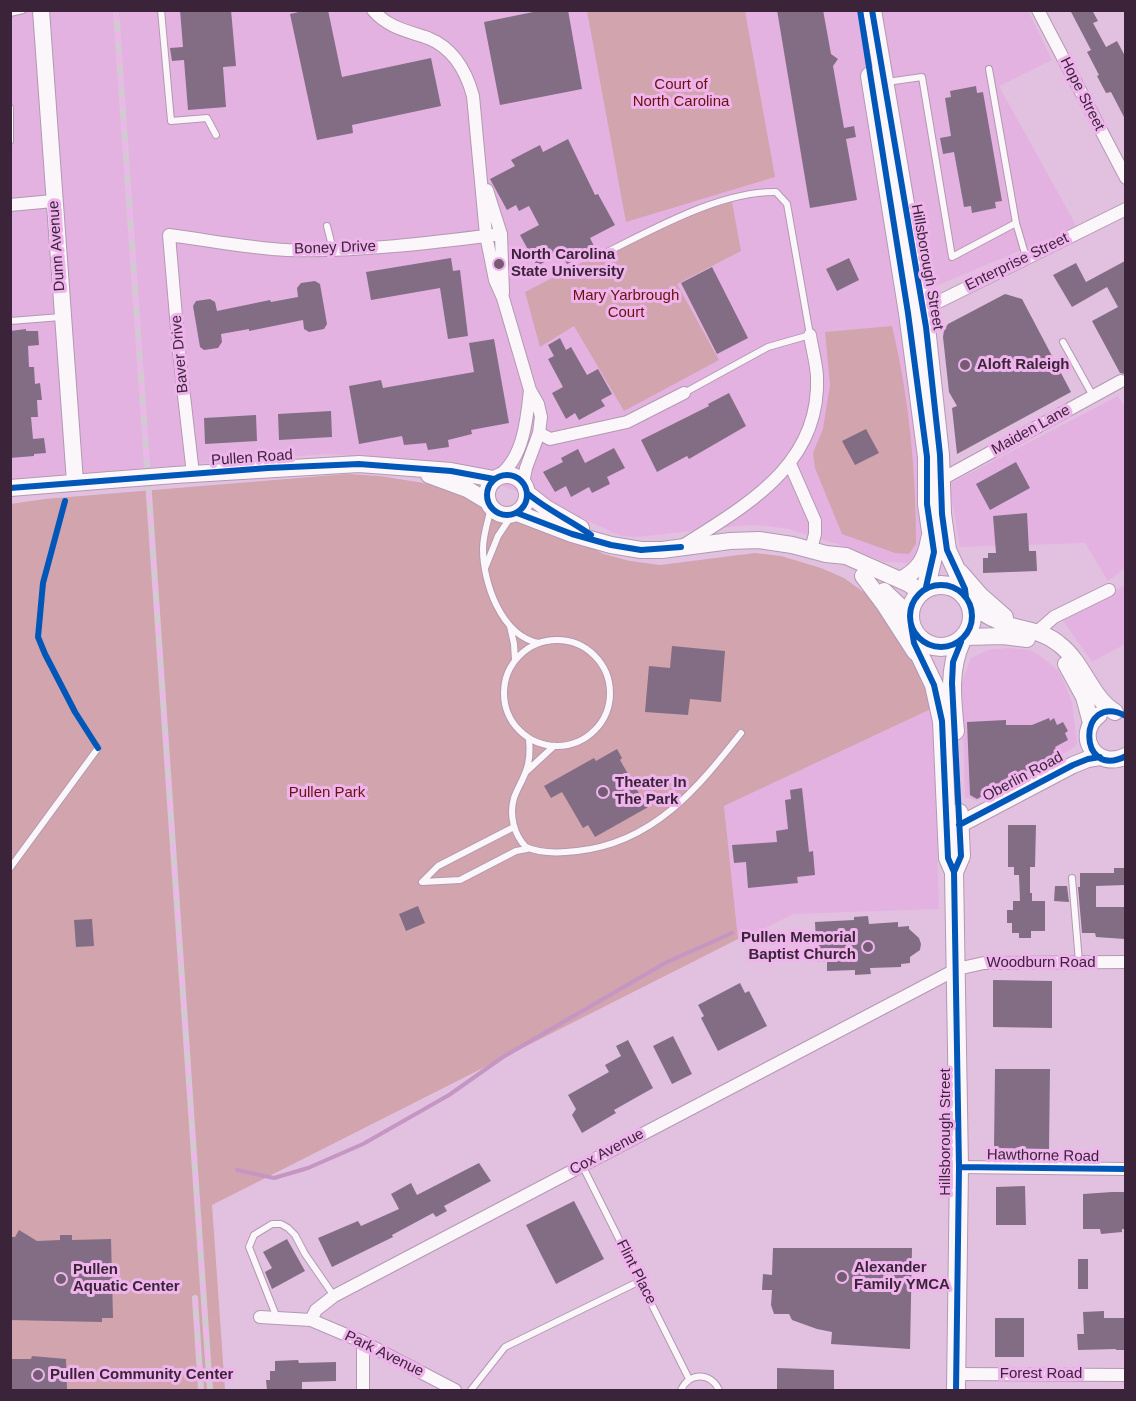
<!DOCTYPE html>
<style>
body{margin:0}
#map{position:relative;width:1136px;height:1401px;overflow:hidden;background:#e2c1e0;font-family:Helvetica,sans-serif}
canvas{display:block}
.frame{position:absolute;inset:0;border:12px solid #3b243a;pointer-events:none}
</style>
<div id="map">
<canvas width="1136" height="1401"></canvas>
<div class="frame"></div>
</div>
<script>
const ctx = document.querySelector('canvas').getContext('2d');
ctx.lineJoin = 'round';
function fillPath(path, color) {
  ctx.fillStyle = color;
  ctx.fill(path, 'evenodd');
}
function trace(path, color, width, dash) {
  ctx.strokeStyle = color;
  ctx.lineWidth = width;
  ctx.lineCap = dash ? 'butt' : 'round';
  ctx.setLineDash(dash || []);
  ctx.stroke(path);
}
function write(font, color, halo, rows, align = 'center') {
  ctx.font = font + ' Helvetica,sans-serif';
  ctx.lineWidth = 6;
  ctx.setLineDash([]);
  ctx.textBaseline = 'middle';
  ctx.strokeStyle = halo;
  ctx.fillStyle = color;
  for (const [text, x, y, turn = 0] of rows) {
    ctx.save();
    ctx.translate(x, y);
    ctx.rotate((+turn || 0) * Math.PI / 180);
    ctx.textAlign = isNaN(turn) ? turn : align;
    if (halo) ctx.strokeText(text, 0, 0);
    ctx.fillText(text, 0, 0);
    ctx.restore();
  }
}
fillPath(new Path2D(`
 M1028,10L1052,60L999,86L1077,227L898,302L922,472L919,494L922,538L917,556L912,560L906,563L885,562L840,545L788,529L767,526L748,525L637,537L621,536L553,505L443,463L327,454L110,471V480L11,489V11Z
 M1118,396L1126,409L1125,568L1108,581L1085,543L960,547L949,484Z
 M1125,585V644L1092,662L1063,621Z
 M1009,648L1029,650L1039,655L1059,671L1072,701L1077,742L1075,747L977,801L965,797L962,682L971,658L988,650Z
 M933,708L939,909L793,914L744,939L742,937L738,939L724,806Z`), '#e4b2e1');
fillPath(new Path2D(`
 M587,11H745L775,177L626,222Z
 M732,202L741,251L677,284L719,360L624,411L574,326L540,347L525,292L654,225Z
 M892,326C909,397 916,470 916,544L909,554L895,553L842,534L815,468L813,453L823,429L830,385L825,332Z
 M347,474L380,476L448,487L481,503L543,525L604,554L630,561L660,565L755,553L781,556L821,568L844,578L876,601L918,665L933,708L724,806L738,939L212,1205L225,1390H11L10,504L45,499Z`), '#d1a4ae');
trace(new Path2D(`
 M237,1170L274,1178L308,1168L363,1144L449,1095L503,1057L665,963L732,933`), '#c596c3', 4);
fillPath(new Path2D(`
 M180,10H231L236,66L223,67L226,107L188,110L184,60L172,61L170,48L183,47Z
 M308,10H328L342,77L431,58L441,106L352,125L353,133L317,140L290,14Z
 M543,10H568L582,89L500,105L484,22Z
 M777,10H823L831,54L838,59L833,66L844,128L854,126L856,137L846,139L857,200L810,208Z
 M1070,10H1092L1098,21L1093,23L1106,47L1117,41L1125,56V119L1111,92L1106,93L1097,76L1099,75L1087,52L1091,50Z
 M976,86L977,93L983,92L1002,201L995,202L996,208L972,213L971,206L964,207L954,152L943,154L940,138L951,136L945,98L951,97L950,91Z
 M568,139L595,195L598,194L615,225L590,238L596,250L567,264L561,253L537,266L520,235L539,225L529,206L519,211L516,205L507,210L490,179L515,166L511,160L540,145L543,152Z
 M451,258L453,271L460,270L468,336L448,339L440,288L371,300L366,272Z
 M849,258L859,280L837,291L826,269Z
 M1125,261V374L1120,373L1092,321L1118,307L1107,287L1072,307L1053,275L1076,263L1086,282Z
 M712,267L748,338L717,354L681,283Z
 M315,281L320,284L327,324L324,329L309,332L304,329L303,320L249,331V329L221,334L222,342L218,348L204,350L200,347L193,306L196,301L210,299L215,302L217,311L270,300L271,302L298,297L297,288L301,283Z
 M1005,294L1022,299L1071,392L957,454L952,408L957,406L949,392L943,337L944,330L948,324Z
 M26,329V331H38L39,345L28,346L29,367H34L35,384L40,383L42,400H37L38,417H31L33,439L44,438L46,453L34,454V456L10,458V331Z
 M560,338L566,350L571,347L587,375L598,369L612,394L601,400L605,406L579,420L575,413L566,419L552,393L563,387L548,359L554,356L548,345Z
 M494,339L509,423L471,430L472,434L448,440L449,447L428,450L426,443L404,445L402,436L359,444L349,386L381,380L383,388L474,372L469,343Z
 M729,393L746,426L689,459L687,456L657,472L641,440L709,406L708,404Z
 M331,411L332,437L279,440L278,414Z
 M256,415L257,441L205,444L204,418Z
 M866,429L879,453L855,465L842,441Z
 M614,448L625,468L607,477L610,484L592,493L589,487L571,497L566,486L555,492L543,472L563,462L561,458L578,449L585,463Z
 M1016,462L1030,488L990,510L976,484Z
 M1027,513L1029,551H1036L1037,571L983,573V558H988V553H996L993,516Z
 M672,646L725,651L721,702L690,699L688,715L645,712L649,666L670,668Z
 M1049,718L1050,721L1054,718L1057,725L1063,722L1068,731L1065,733L1068,740L1055,747L1058,753L977,799L970,795L967,722L1006,720V725H1032Z
 M617,749L622,758L620,760L641,797L644,795L650,806L595,837L588,825L583,828L562,792L551,798L544,786L594,758L596,761Z
 M802,788L809,852L813,851L815,875L797,877L798,883L748,888L746,862L734,863L732,845L777,842L776,831L788,829L785,800L791,799L790,790Z
 M1008,825H1036L1035,867H1030V893H1032V901H1045V931H1031V938H1019V933H1012V923H1007V910H1013V901H1020L1019,875H1014V867H1008Z
 M1114,868H1125V885L1096,886V907H1125V939L1096,937L1095,933H1082L1078,887H1080V873H1114Z
 M1055,886H1067L1069,902L1054,901Z
 M418,906L425,923L406,931L399,914Z
 M868,916L869,924L898,922V927L909,926V929L919,938L921,944L920,950L910,957V963L901,964V967L870,968L871,974L855,975V970L827,971V961L817,962L815,922L854,920V917Z
 M92,919L94,946L76,947L74,920Z
 M993,980L1052,981V1028L993,1027Z
 M740,983L745,993L749,991L767,1026L718,1051L701,1018L704,1016L698,1005Z
 M673,1036L692,1074L672,1084L653,1046Z
 M628,1040L653,1088L614,1110L616,1113L582,1133L572,1115L576,1109L568,1095L609,1072L605,1065L621,1056L616,1046Z
 M995,1069H1050L1049,1149L994,1148Z
 M479,1163L491,1181L444,1206L447,1211L436,1217L433,1213L392,1235L393,1237L332,1267L318,1238L358,1221L361,1226L399,1209L391,1194L411,1183L417,1195Z
 M1025,1186L1026,1225H996V1187Z
 M1112,1192H1125V1229H1122V1232L1101,1234L1100,1229H1083V1194Z
 M574,1201L604,1259L556,1284L526,1225Z
 M19,1230L37,1241L60,1240V1235H72V1240L111,1239L113,1318H102V1322L10,1320V1237H15Z
 M287,1239L305,1271L272,1289L265,1272L272,1268L263,1252Z
 M773,1248H912L910,1349L831,1344L832,1332L817,1329L792,1320L789,1314H774L771,1305L772,1290H762L763,1274L772,1275Z
 M1078,1259H1088V1289H1078Z
 M1104,1311V1318H1125V1350H1116V1349L1078,1350L1077,1334H1084L1083,1312Z
 M995,1318H1024V1357H995Z
 M32,1356L66,1359L67,1390H10V1359H31Z
 M298,1360L299,1363L336,1362V1381L302,1382V1390H267L266,1380H270V1371H275V1361Z
 M777,1368L834,1370V1390H777Z`), '#826d85');
const lane = new Path2D(`
 M161,10L171,121L207,118L216,135
 M10,13L23,10
 M989,69L1016,223L1026,257
 M887,82L922,77L952,257L1016,223
 M10,108V141
 M327,226L333,250
 M597,257C649,232 718,191 776,192L787,204L810,335L768,347L684,393
 M10,321L61,317
 M1063,342L1093,396
 M491,508C488,521 483,535 483,549C483,582 501,636 539,643
 M485,568L498,536L512,515
 M510,626L514,644L515,660
 M504 693a53 53 0 1 1 106 0a53 53 0 1 1-106 0Z
 M529,738C530,749 530,761 526,771C523,780 517,789 514,798C509,815 514,835 526,847C541,854 561,853 577,851C653,843 697,789 741,733
 M527,771L554,746
 M514,827L438,866L422,882L460,880L516,851L527,849
 M10,868L98,748
 M1072,878L1079,962
 M582,1165L689,1379
 M277,1318L249,1247L254,1235L272,1224H281L288,1228L295,1235L305,1254L334,1296
 M471,1390L505,1347L640,1281
 M681,1390C689,1372 711,1372 719,1390`);
const street = new Path2D(`
 M373,10C388,28 408,31 428,38C453,48 466,70 473,96L486,235L495,280L503,298L530,390L538,404L541,417L539,433L526,468L523,483
 M1038,10L1126,178
 M487,190L501,234L503,293
 M10,205L53,201
 M917,309L936,303L1126,209
 M539,433L550,439L627,422L684,393
 M790,464L815,521V534L811,549
 M193,474L179,352L169,235C208,240 248,248 287,250C359,252 430,243 501,234
 M500,475C524,456 527,418 530,390
 M942,479L1121,381
 M684,545C748,504 821,464 817,376C816,362 812,348 810,335
 M1037,632L1054,617L1109,590
 M959,1167L1126,1169
 M260,1317L311,1320L316,1310L334,1296L957,969L984,963L1126,962
 M311,1320L363,1342L455,1390
 M956,1374L1126,1375
 M363,1390V1342`);
const secondary = new Path2D(`
 M41,10L75,482
 M487 495a20 20 0 1 1 40 0a20 20 0 1 1-40 0Z
 M175,475L359,464L451,471L494,479
 M429,475L467,489L487,501
 M10,488L110,480
 M527,493L546,508L581,528
 M517,513L572,534L611,545L641,550H662L730,541L759,540L792,545L826,554L846,556L909,584L921,592
 M960,572L980,595L1005,617
 M863,576L884,604L915,652
 M900,580C918,571 926,559 929,539
 M884,591L909,615
 M970,604C983,614 996,621 1011,626C1029,631 1045,632 1059,644C1084,663 1091,698 1115,712
 M965,637L1003,636L1027,639
 M1066,664L1084,697L1091,723
 M1099,715C1073,735 1096,771 1126,756
 M959,825L1073,765L1088,759L1100,757`);
const primary = new Path2D(`
 M872,10L926,327L940,455L942,514L947,550L965,589L966,597
 M870,76L908,313L927,457V504L934,552L926,587
 M910 616a31 31 0 1 1 62 0a31 31 0 1 1-62 0Z
 M911,625L914,643L934,685L942,721L948,858L954,872L959,1167L956,1390
 M955,731C952,701 948,670 961,642
 M954,872L961,856L959,813`);
trace(lane, '#b299b1', 8);
trace(street, '#b299b1', 14);
trace(secondary, '#b299b1', 18);
trace(primary, '#b299b1', 20);
trace(lane, '#fbf6fa', 6);
trace(street, '#fbf6fa', 12);
trace(secondary, '#fbf6fa', 16);
trace(primary, '#fbf6fa', 18);
const rail = new Path2D(`
 M116,10L210,1390
 M195,1298L201,1390`);
trace(rail, '#d3c9d2', 6);
trace(rail, '#efb4ec', 4, [11]);
const secondaryBridge = new Path2D(`
 M110,480L175,475`);
trace(secondaryBridge, '#b299b1', 18, []);
trace(secondaryBridge, '#fbf6fa', 16);
trace(new Path2D(`
 M860,10L908,313L927,457V504L934,552L926,587
 M872,10L926,327L940,455L942,514L947,550L965,589L966,597
 M487 495a20 20 0 1 1 40 0a20 20 0 1 1-40 0Z
 M10,488L268,468L359,464L451,471L494,479
 M527,493C547,510 570,520 591,535
 M65,501L43,583L38,637L45,654L75,712L98,748
 M517,513L572,534L611,545L641,550L681,547
 M910 616a31 31 0 1 1 62 0a31 31 0 1 1-62 0Z
 M911,625L914,643L934,685L942,721L948,858L954,872L959,1167L956,1390
 M1126,716C1077,690 1077,782 1126,756
 M959,825L1073,765L1088,759L1100,757
 M954,872L961,856L952,683L953,662L961,642
 M959,1167L1126,1169`), '#0057b8', 6);
for (const [x, y, r, color] of [
 [499,264,6,"#755b74"],
 [965,365,6,"#755b74"],
 [603,792,6,"#755b74"],
 [868,947,6,"#755b74"],
 [842,1277,6,"#755b74"],
 [61,1279,6,"#755b74"],
 [38,1375,6,"#755b74"]
]) {
  const dot = new Path2D();
  dot.arc(x, y, r, 0, 2 * Math.PI);
  ctx.fillStyle = color;
  ctx.fill(dot);
  trace(dot, '#efb4ec', 2);
}
write('15px', '#6b110e', '#efb4ec', [
 ["Court of",681,85],
 ["North Carolina",681,102],
 ["Mary Yarbrough",626,296],
 ["Court",626,313],
 ["Pullen Park",327,793]
]);
write('15px', '#3b243a', '#efb4ec', [
 ["Hope Street",1082,94,63],
 ["Dunn Avenue",57,246,-94],
 ["Boney Drive",335,248,-2],
 ["Enterprise Street",1017,262,-26],
 ["Hillsborough Street",927,267,80],
 ["Baver Drive",180,354,-95],
 ["Maiden Lane",1031,430,-29],
 ["Pullen Road",252,458,-4],
 ["Oberlin Road",1023,777,-28],
 ["Woodburn Road",1041,963],
 ["Hillsborough Street",946,1132,-90],
 ["Cox Avenue",607,1152,-28],
 ["Hawthorne Road",1043,1156,1],
 ["Flint Place",636,1272,63],
 ["Park Avenue",384,1354,26],
 ["Forest Road",1041,1374]
]);
write('bold 15px', '#3b243a', '#efb4ec', [
 ["North Carolina",511,255],
 ["State University",511,272],
 ["Aloft Raleigh",977,365],
 ["Theater In",615,783],
 ["The Park",615,800],
 ["Pullen Memorial",856,938,"right"],
 ["Baptist Church",856,955,"right"],
 ["Alexander",854,1268],
 ["Family YMCA",854,1285],
 ["Pullen",73,1270],
 ["Aquatic Center",73,1287],
 ["Pullen Community Center",50,1375]
], 'left');
</script>
